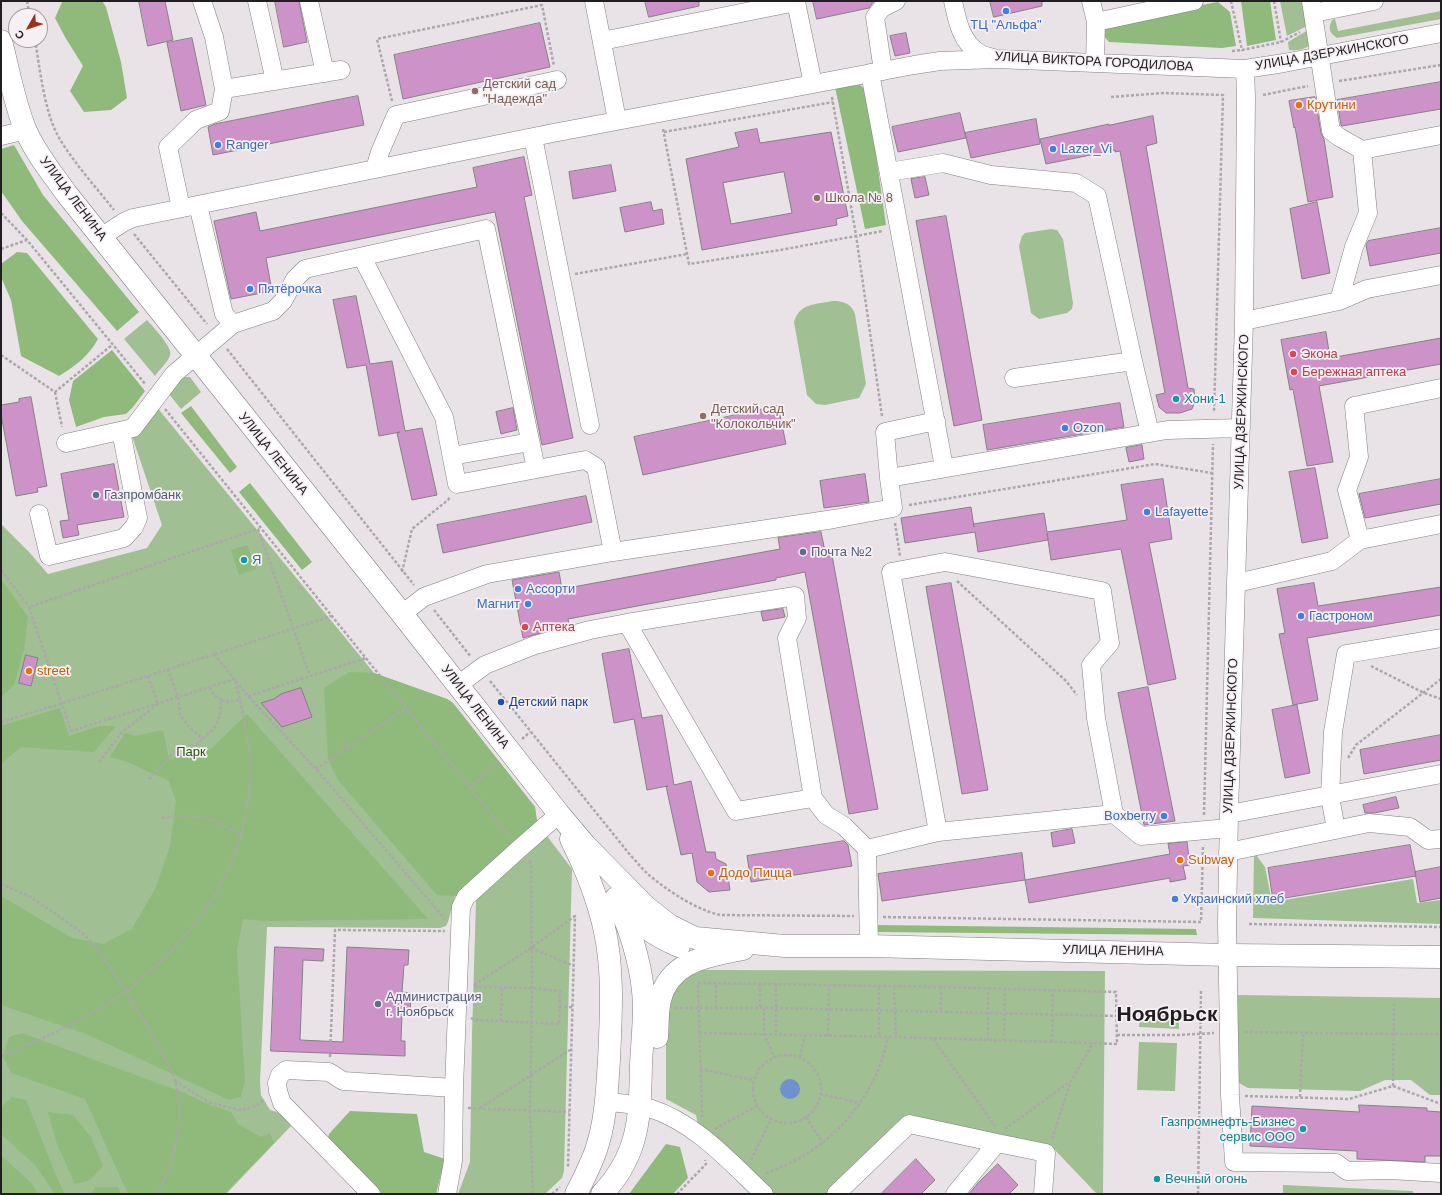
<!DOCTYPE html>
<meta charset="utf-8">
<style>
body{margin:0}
#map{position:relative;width:1442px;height:1195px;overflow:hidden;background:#e9e3e8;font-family:Helvetica,sans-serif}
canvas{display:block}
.frame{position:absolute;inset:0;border:2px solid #201e20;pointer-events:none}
.north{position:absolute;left:8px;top:8px;width:40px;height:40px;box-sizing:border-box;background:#f6f0f5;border:1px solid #a09ca0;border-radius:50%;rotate:231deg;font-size:11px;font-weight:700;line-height:16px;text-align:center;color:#201e20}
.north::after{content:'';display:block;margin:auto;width:14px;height:18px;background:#9a311a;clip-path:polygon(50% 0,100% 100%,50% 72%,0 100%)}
</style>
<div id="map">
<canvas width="1442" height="1195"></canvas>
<div class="frame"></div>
<div class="north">С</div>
</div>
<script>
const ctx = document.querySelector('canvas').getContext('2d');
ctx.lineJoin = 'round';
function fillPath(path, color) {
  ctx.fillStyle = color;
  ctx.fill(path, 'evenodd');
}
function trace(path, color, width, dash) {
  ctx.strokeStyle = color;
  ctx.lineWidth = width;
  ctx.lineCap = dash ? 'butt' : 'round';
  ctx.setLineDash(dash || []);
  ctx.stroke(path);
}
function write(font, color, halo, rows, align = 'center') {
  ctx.font = font + ' Helvetica,sans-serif';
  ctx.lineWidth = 3.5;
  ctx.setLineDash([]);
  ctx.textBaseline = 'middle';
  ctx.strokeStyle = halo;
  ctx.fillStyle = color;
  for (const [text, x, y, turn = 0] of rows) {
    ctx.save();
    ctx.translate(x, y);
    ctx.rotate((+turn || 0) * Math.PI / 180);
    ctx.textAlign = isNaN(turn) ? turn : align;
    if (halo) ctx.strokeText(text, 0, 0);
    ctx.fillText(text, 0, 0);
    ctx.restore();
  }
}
fillPath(new Path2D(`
 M1280,1H1304L1309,25L1287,36Z
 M1441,11V19L1337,38C1329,32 1328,29 1332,20L1335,19L1338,31Z
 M1308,30L1310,45C1303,50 1297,51 1289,50L1288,42Z
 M1051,229L1057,230L1063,239L1073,303L1072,309L1067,313L1039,319L1031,313L1019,246L1022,236L1025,233Z
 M832,301C843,301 851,303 855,314L866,384L859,398L825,405L816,404L807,395L794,322C800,303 814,305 832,301Z
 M147,320C152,326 174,348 170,356C167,363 159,370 155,376L124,339Z
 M185,377H190L201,392L181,409L169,394L181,379Z
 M156,406L374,673L447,699L453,703L535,807L537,822L455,896L448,922L446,926L440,928L267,927L260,1082L261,1095L270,1110C280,1113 289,1115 291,1126L226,1194H1V524L29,552L48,574L147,548L162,525L132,436Z
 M547,836L572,869L564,1171L562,1178L545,1194H458L470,1162L472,1035L476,900Z
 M1254,852L1265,867L1272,902L1413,879L1417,903L1441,900V924L1253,918Z
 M704,970L1105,971L1103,1193H1096L1052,1147L907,1119L832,1194H773L699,1130L696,1115L666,1099V1002L690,971Z
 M1237,995L1441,998V1095H1430L1411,1080H1385L1360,1091L1248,1088L1239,1083Z
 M1140,1014L1179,1016V1029L1139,1027Z
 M1139,1042L1177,1043L1175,1091L1137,1090Z
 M1283,1185L1413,1191V1194H1283Z`), '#a0bf92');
fillPath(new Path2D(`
 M65,1H102L106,7L121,62L127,98L111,110L84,112L70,91L83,66L65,37L55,18L62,2Z
 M1241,1H1270L1276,40L1247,46Z
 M1218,2L1230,12L1236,46L1222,48L1109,42L1102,34L1106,23Z
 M860,85L867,91L886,225L865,229L835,87Z
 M14,145L43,195L139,312L117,331L22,221L1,191V149Z
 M17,252L27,253L98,339C89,356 75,366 59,376L21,356L11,300L1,277V264Z
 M112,350L145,391L133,407L126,414L104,417L76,427L69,400L73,381Z
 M191,406L237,467L230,473L181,413Z
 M250,483L312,562L302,570L239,492Z
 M247,545L256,569L239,575L231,550Z
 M1,579L28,617L24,649L14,685L1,697Z
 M349,672L374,673L447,699L453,703L535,807L537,822L455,896L437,895L338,780L328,759L324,688Z
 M60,708L69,736L100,726H116L94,752L21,747L1,764V726Z
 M247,714L428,919L267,921L243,919L237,950L245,1081L241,1097L229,1100L86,1034L1,1005V896L72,938L103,944L132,929L155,889L170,847L176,801L169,781L125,761L110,757L125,733L136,736L163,730L169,759L211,749Z
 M876,925L1196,929L1197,935L875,932Z
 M22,1033L187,1094L205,1103L231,1112L238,1124L261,1137L270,1133L274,1143L224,1194H128L85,1099L11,1073L3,1057L9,1037Z
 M12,1097L26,1100C39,1131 50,1163 64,1193L55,1194L35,1165L1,1134V1107Z
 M350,1111L417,1114L424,1152L445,1159L436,1194H381L328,1139L329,1134Z
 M48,1112L73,1115L91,1137L103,1166L90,1180L75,1184L57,1144Z
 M666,1144L680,1147L688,1178L673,1194H629Z
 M1,1155L32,1184L38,1194H1Z
 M96,1187H118L121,1194H90Z`), '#8fba7b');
fillPath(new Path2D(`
 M780 1089a10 10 0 1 1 20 0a10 10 0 1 1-20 0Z`), '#6f91ce');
const building = new Path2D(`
 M139,1H165L173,40L148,46Z
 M275,1H299L307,42L284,47Z
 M645,1H699V6L649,17Z
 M813,1H874L869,8L817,19Z
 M990,1H1042V6L994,17Z
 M540,23L550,67L403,99L394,55Z
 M906,33L910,53L895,56L890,36Z
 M192,38L206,105L181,111L167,43Z
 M1441,82V109L1342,126L1341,125L1337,100Z
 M358,96L364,125L213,155L208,127L215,124Z
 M1315,97L1321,133L1324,139L1333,197L1308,202L1295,127L1294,128L1289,101Z
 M960,113L966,138L898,152L892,127Z
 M1153,116L1157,143L1146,146L1188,388L1194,389L1195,402L1192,409L1180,413H1166L1159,407L1156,395L1165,393L1120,151L1115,152V150L1046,164L1040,139L1109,124V125Z
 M1036,119L1040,144L971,158L965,133Z
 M757,129L760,143L831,132L848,216L836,219L837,225L702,250L686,159L739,147L735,133ZM784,172L792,213L731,224L723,183Z
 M524,157L532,195L524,197L573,438L542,445L495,212L266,258L272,291L231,299L214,221L256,212L260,231L477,187L473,168Z
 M611,165L616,191L573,199L569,172Z
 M925,177L929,195L915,198L911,179Z
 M651,202L653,211L662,209L664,224L625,232L620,208Z
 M1317,202L1330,273L1302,279L1290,209Z
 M946,216L982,420L954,426L916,221Z
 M1441,228V253L1370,266L1366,245L1368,241Z
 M356,296L370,364L392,361L405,431L422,428L437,495L412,500L397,433L400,432L379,436L366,365L347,368L333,300Z
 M1326,332L1330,358L1441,338V364L1319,386L1333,462L1307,466L1293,389L1290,390L1281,340Z
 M31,397L47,486L37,488L38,492L16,496L1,414V405L19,402V399Z
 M1120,403L1124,427L987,450L983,425Z
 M778,406L786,444L643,475L634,437Z
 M513,408L517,430L501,434L496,412Z
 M1142,445L1144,459L1129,462L1126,448Z
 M114,464L124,517L77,525L79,535L63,538L60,521L69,520L61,474Z
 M1315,468L1328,538L1302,543L1289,472Z
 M865,474L869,502L824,508L820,481Z
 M1163,479L1172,539L1149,543L1176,679L1148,685L1121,549L1051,560L1047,533L1048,540L978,552L975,532L905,543L901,518L971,507L974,527L973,524L1044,513L1047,532L1127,520L1121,485Z
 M1441,479V504L1365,518L1359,494Z
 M586,496L592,522L443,553L437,525Z
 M821,532L826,556L832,555L878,809L849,814L805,572L776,578V580L568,619L569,625L523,638L512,580L559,572L562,589L780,549L778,538Z
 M951,583L988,790L962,794L926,587Z
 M1314,583L1318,606L1441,587V615L1307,638L1318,700L1293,705L1279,634L1285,633L1277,589Z
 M783,609L785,617L763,621L761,612Z
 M629,649L642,718L662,715L674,785L691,781L706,852H715L716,859L726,864L730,890L709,892L697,882L692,853L681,855L666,786H668L647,790L634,719L614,723L602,654Z
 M26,655L38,658L31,686L19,683Z
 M1148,687L1175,821L1144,825L1118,693Z
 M301,688L312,717L282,727L261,703L274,699L281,694Z
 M1297,705L1310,773L1285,778L1272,710Z
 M1441,735V760L1364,774L1360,750Z
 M1396,797L1399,808L1374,813H1365L1363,805Z
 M1072,829L1075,843L1053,847L1051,833Z
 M844,841L848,845L852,866L751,882L747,856Z
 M1187,842L1190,865L1183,866L1186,879L1170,882V878L1029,903L1025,880L1170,854L1168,844Z
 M1410,845L1416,876L1273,900L1268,868Z
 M1022,853L1025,880L882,901L878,874Z
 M1441,867V898L1420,902L1415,872Z
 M275,947L324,949L323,961L303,960L300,1040L343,1042L347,947L409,950L408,965H404L402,992L411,993L410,1016H402L401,1041H405V1056L271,1051Z
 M1359,1105L1427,1108V1111L1441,1112V1156H1425V1162L1357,1159V1151L1250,1146L1252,1106L1359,1112Z
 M916,1159L935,1180L921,1194H881Z
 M998,1164L1018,1185L1009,1194H969L978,1183Z`);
fillPath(building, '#cd93c8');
trace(building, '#858084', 1);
const minor = new Path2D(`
 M202,1L214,37L224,89L341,70
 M257,1L275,81
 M309,1L325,73
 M594,1L617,120
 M953,1C957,20 961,42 979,53C983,56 991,57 996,59L1245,69L1284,63L1441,33
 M1091,1L1096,22L1194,1
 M1311,1L1331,131L1339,137L1362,150
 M1314,13L1374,1
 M602,41L796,2L813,84
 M1095,63L1096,22
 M1245,69L1246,96L1244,321L1229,814L1227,922L1230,1095L1234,1162L1336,1163L1347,1171L1390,1170L1441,1173
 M883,71L875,17L882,8L896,1
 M870,73L944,467
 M1,136L26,130
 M533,137L590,425
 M375,169L380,152L396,115L557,80
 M889,172L943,163L991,175L1076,183L1097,196L1133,361L1150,433
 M198,205L224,314L233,324
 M181,208L168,147L196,120L220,111L224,89
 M101,237L124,222L133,218L553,133L914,65L940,61L996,59
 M362,257L444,417L457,484L585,460L596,467L613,552
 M1339,301L1354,247L1368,213L1362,150L1441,135
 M1244,321L1339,301L1367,289L1441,275
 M1014,378L1133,361
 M66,443L133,428L174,374L233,324L273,311L283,301L295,279L305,269L486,229L536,469
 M452,456L530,442
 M889,478L885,432L936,421
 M39,514L49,556L124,538L134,527L138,518L121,431
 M1360,540L1347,490L1359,457L1354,406L1441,388
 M1237,583L1332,561L1360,540L1441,524
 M402,614L424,597L487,574L613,552L834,519L893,508L889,478L1167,430L1241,428
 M627,623L736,811L813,798
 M458,685L485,665L535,645L590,630L627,623L795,596L797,618L787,638L813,798L826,815L844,826L867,849
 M1229,814L1441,774
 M1336,830L1330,796L1333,732L1346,654L1441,638
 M938,832L891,572L945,562L1102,591L1110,643L1091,665L1096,718L1114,814L1141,836L1228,828
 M1228,852L1369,823L1410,827L1428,840L1441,839
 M869,946L867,849L938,832L1114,814
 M606,1102C621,1103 636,1104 649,1108C695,1122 730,1162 764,1194
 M997,1143L1046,1153L1043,1194
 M371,1194L282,1103L278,1091L277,1083L280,1075L286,1070L329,1072L343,1081L454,1088
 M447,1194L453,1161L454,1088L461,907L466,897L519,849L559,814
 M836,1194L909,1124L997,1143L955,1194`);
const major = new Path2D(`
 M1,41C9,71 14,103 26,131C36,154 52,173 66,193L402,614L559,814L585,845L646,907L669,925L695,938L785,946H869L1228,955L1441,957
 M571,839C585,867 597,896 604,927C614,970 611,1016 609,1060C607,1090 606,1121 596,1150C591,1165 583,1180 576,1194
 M623,906C637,923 657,937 679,946
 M657,1037C658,1025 657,1012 660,1000C670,960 709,956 743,949
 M602,1194C640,1154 640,1115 641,1064C642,1045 644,1025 644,1006C643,969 631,931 616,898`);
trace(minor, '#837e82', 19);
trace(major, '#837e82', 23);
trace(new Path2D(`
 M27,1L30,16
 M1231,1L1242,50L1281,42L1300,32
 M1274,1L1281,42
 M35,40C40,69 44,110 58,136C73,162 95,186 114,210
 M1232,51L1242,50
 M1339,81L1441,65
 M1263,95L1308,86
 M832,97L856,235L882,416
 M1111,97L1163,93L1223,95L1214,413
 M392,101L377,39L542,5L554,66
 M663,129L689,264L780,250L883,231
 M664,132L833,102
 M1,213L27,240L146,385
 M134,234L207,324
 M1,249L27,240
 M575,274L687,254
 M227,349L414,585
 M1,355L55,392L112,345
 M55,392L62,427
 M165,409L510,837
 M909,505L1155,464L1212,473
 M895,523L900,556
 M1,570L29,607
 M402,572L412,529L448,500L450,497
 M957,581L1066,681L1077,695
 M434,610L471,657
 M214,654L248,696L316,769L445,919
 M1371,666L1424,693L1441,699
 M168,669L178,697L180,714L188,726L203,739
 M490,681L631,856C637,862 642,869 648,874C666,890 697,910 720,915L854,916
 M210,687L213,694L221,700
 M248,696L366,658
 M1,722L114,687L331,616
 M522,739L530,732
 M348,748L406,708
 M1348,758L1356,745L1441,679
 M99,762L122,732L158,704L148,676
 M316,769L348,748L343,741
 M149,779L176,750L189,748L196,745L212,730L216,725L220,716L221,700L230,702L239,700
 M469,788L497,763
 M1204,815L1213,444
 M162,818C199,813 209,817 241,835
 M529,861L531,864L532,988L530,1112L533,1194
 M1,884L29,896L57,915L82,933L96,946L126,992C197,935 248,867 250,772C251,741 242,710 235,679L71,731L29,607L258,529L310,676
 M883,917L1201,922L1203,846
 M1249,924L1441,927
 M531,948L574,966
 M760,984V1008
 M776,984V1034
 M474,985L531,948L575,916L568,1167
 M879,987V1037
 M894,987L896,1037
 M941,987V1012
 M559,1007H572
 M675,1008H776L1117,1016
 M716,1008V983
 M764,1008V1034L774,1057
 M471,1018L475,1020L559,1024L560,991L532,988L474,987
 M501,1021L502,987
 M1245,1032L1394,1034H1441
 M699,1033L896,1037L1117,1044L1116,992L941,987L698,983C699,1028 701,1072 702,1117
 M1117,1035H1179L1214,1033
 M828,1036L829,985
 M933,1039L995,1126
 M988,1040V988
 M1004,1041L1005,988
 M1052,1042L1053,990
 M753 1089a34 34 0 1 1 68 0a34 34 0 1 1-68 0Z
 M1,1056L32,1043L78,1022L126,992C143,1020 163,1049 175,1080C183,1103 178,1137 172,1161C169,1172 162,1183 157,1194
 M330,1057L335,930L445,931
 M800,1057L805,1035
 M700,1069L753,1080
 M175,1081L210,1103L241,1110L254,1107L265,1100
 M1393,1086L1394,1003
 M820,1094L860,1103
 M1245,1096L1349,1099L1393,1086L1441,1104
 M1300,1097L1303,1033
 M468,1108L569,1112
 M480,1108L570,1050
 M806,1117L823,1143
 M715,1129L757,1106
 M1005,1129L1071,1081L1093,1043
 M1052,1139L1071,1081
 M751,1160L771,1119
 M766,1173C813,1157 850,1126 873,1081C880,1067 885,1053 888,1037
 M552,1194L560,1187
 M677,1194L706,1164L705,1160
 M1198,1194L1201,991`), '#aba7ab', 2.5, [3, 2]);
trace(minor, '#fff', 18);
trace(major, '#fff', 22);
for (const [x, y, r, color] of [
 [1006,11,4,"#3f7fe0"],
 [475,91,4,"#8d6e63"],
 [1299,105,4,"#e8710a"],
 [218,145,4,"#3f7fe0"],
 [1053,149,4,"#3f7fe0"],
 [817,198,4,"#8d6e63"],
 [250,289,4,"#3f7fe0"],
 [1293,354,4,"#e0444e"],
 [1294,372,4,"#e0444e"],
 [1176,399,4,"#0f9aa8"],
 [703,416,4,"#8d6e63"],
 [1065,428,4,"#3f7fe0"],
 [96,495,4,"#5c6f8a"],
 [1147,512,4,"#3f7fe0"],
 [803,552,4,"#5c6f8a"],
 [244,560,4,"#0f9aa8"],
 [518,589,4,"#3f7fe0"],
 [528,604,4,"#3f7fe0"],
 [1301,616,4,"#3f7fe0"],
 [525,627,4,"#e0444e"],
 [29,671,4,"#e8710a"],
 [501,702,4,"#1a4fb4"],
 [1164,816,4,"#3f7fe0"],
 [1180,860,4,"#e8710a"],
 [711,873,4,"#e8710a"],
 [1175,899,4,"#3f7fe0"],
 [378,1004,4,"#5c6f8a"],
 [1303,1129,4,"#0f9aa8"],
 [1157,1179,4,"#0f9aa8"]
]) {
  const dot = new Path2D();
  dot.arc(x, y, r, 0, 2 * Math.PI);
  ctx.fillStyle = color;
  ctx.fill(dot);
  trace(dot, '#f6f0f5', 1.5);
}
write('13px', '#366cbe', '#f6f0f5', [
 ["ТЦ \"Альфа\"",1006,25,"center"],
 ["Ranger",226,145],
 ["Lazer_Vi",1061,149],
 ["Пятёрочка",258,289],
 ["Ozon",1073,428],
 ["Lafayette",1155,512],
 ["Ассорти",526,589],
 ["Магнит",520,604,"right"],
 ["Гастроном",1309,616],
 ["Boxberry",1156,816,"right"],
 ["Украинский хлеб",1183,899]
], 'left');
write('13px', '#201e20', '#f6f0f5', [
 ["УЛИЦА ДЗЕРЖИНСКОГО",1332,53,-10],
 ["УЛИЦА ВИКТОРА ГОРОДИЛОВА",1094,62,3],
 ["УЛИЦА ЛЕНИНА",73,199,53],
 ["УЛИЦА ДЗЕРЖИНСКОГО",1242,412,-88],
 ["УЛИЦА ЛЕНИНА",273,454,51],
 ["УЛИЦА ЛЕНИНА",475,707,52],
 ["УЛИЦА ДЗЕРЖИНСКОГО",1231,736,-88],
 ["УЛИЦА ЛЕНИНА",1113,951,1]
]);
write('13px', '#785e54', '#f6f0f5', [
 ["Детский сад",483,84],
 ["\"Надежда\"",483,99],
 ["Школа № 8",825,198],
 ["Детский сад",711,409],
 ["\"Колокольчик\"",711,424]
], 'left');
write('13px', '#c56008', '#f6f0f5', [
 ["Крутини",1307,105],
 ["street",37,671],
 ["Subway",1188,860],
 ["Додо Пицца",719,873]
], 'left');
write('13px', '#be3a42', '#f6f0f5', [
 ["Экона",1301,354],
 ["Бережная аптека",1302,372],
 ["Аптека",533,627]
], 'left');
write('13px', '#0d838f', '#f6f0f5', [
 ["Хони-1",1184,399],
 ["Я",252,560],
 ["Газпромнефть-Бизнес",1295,1122,"right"],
 ["сервис ООО",1295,1137,"right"],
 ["Вечный огонь",1165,1179]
], 'left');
write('13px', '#4e5e75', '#f6f0f5', [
 ["Газпромбанк",104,495],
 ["Почта №2",811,552],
 ["Администрация",386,997],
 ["г. Ноябрьск",386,1012]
], 'left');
write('13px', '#164399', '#f6f0f5', [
 ["Детский парк",509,702]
], 'left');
write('13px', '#28500f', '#f6f0f5', [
 ["Парк",191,752]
]);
write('bold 21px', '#201e20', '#f6f0f5', [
 ["Ноябрьск",1167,1015]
]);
</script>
